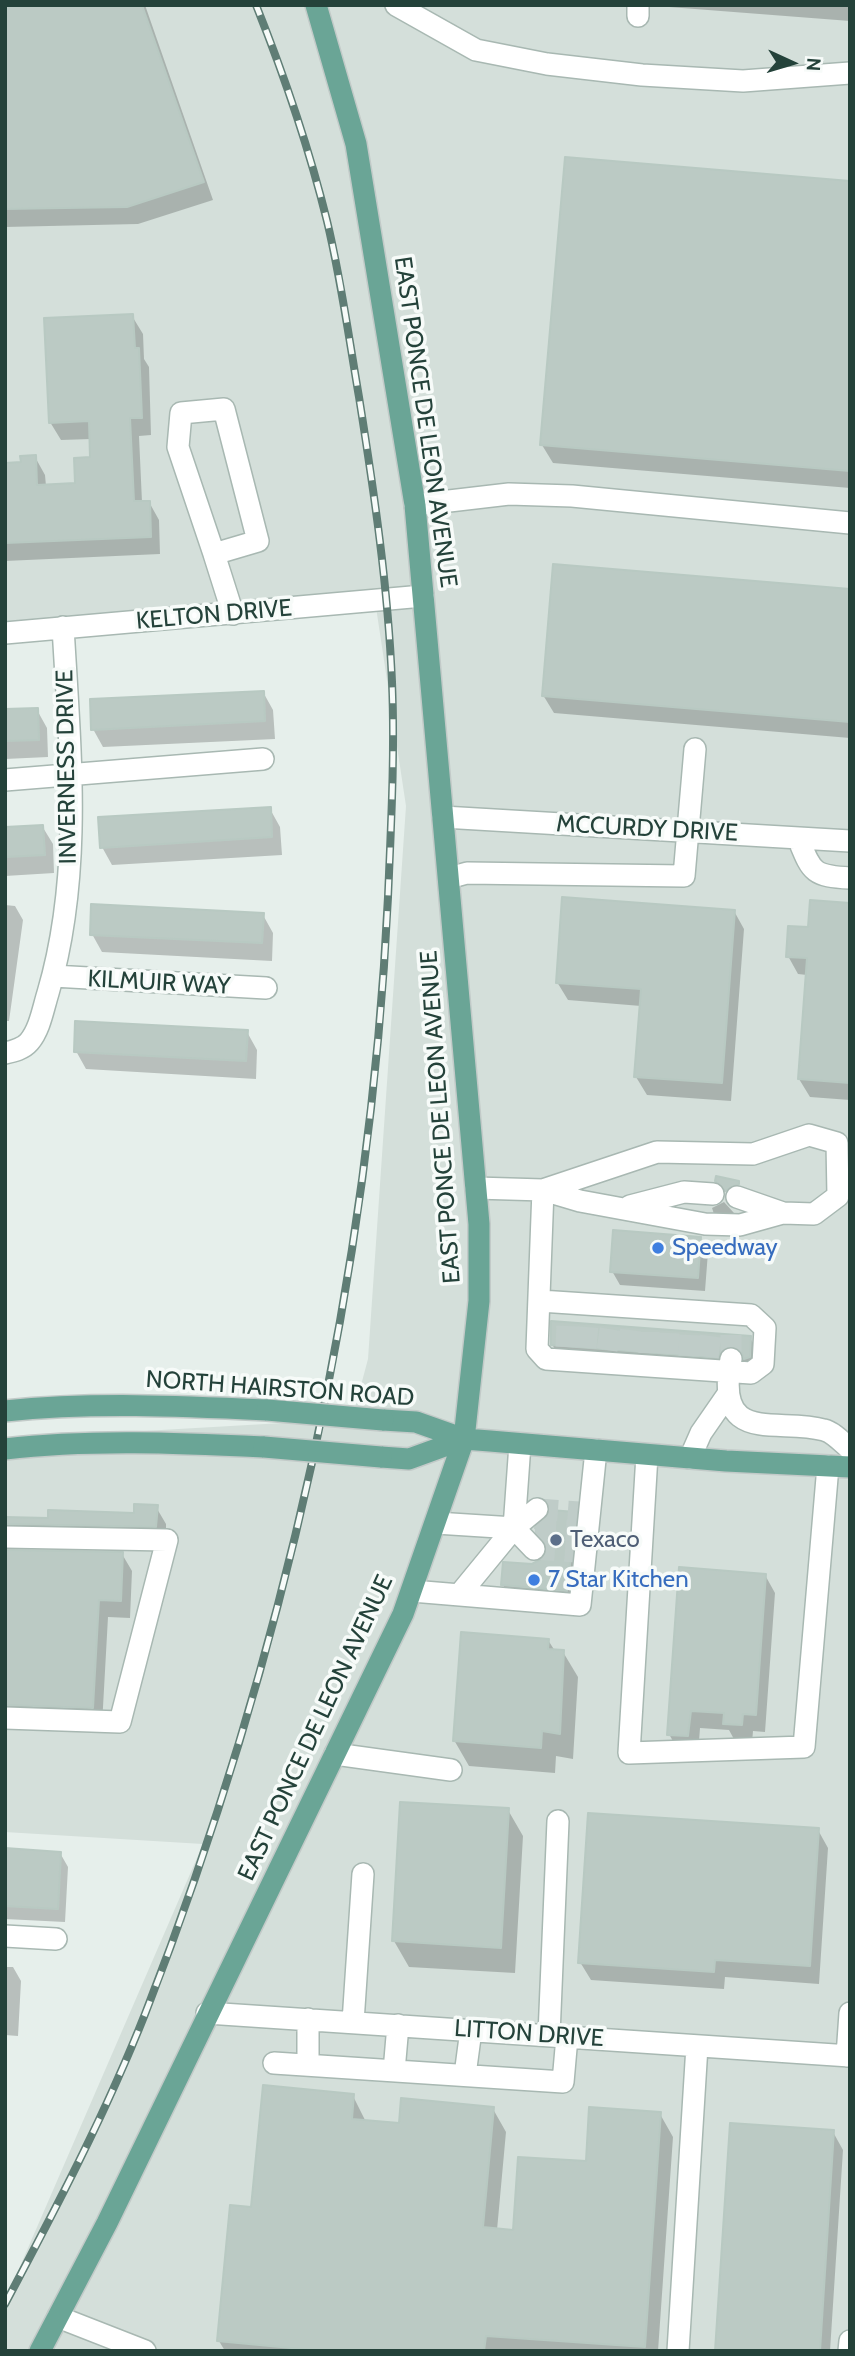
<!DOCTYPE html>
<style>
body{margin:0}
#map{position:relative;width:855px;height:2356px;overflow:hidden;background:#e6efeb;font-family:Cabin,sans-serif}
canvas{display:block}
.frame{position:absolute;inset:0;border:7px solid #24423a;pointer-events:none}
.north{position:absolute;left:757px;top:28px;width:70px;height:70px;-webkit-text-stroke:5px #f7fbf9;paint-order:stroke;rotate:94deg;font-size:19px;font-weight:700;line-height:28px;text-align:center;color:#24423a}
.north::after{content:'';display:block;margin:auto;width:24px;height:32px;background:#24423a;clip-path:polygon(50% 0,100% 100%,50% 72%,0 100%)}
</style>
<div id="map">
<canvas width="855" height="2356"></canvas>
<div class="frame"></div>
<div class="north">N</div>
</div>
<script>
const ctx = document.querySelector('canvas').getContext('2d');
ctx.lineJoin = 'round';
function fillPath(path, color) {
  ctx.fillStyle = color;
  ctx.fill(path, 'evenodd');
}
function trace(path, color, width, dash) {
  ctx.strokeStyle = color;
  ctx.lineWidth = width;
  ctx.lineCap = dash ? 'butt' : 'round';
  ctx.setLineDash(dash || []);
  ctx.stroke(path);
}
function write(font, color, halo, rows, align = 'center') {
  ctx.font = font + ' Cabin,sans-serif';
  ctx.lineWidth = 7;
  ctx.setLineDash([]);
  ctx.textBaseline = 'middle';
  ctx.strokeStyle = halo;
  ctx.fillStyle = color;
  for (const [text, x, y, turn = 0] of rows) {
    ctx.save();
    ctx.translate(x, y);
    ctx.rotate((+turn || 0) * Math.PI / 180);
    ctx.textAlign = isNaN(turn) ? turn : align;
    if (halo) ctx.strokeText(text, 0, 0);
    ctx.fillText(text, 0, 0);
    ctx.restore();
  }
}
fillPath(new Path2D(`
 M5,5H850V2351H5V2301L203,1844L5,1832V1439L352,1419L368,1359L406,806L374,594L5,625Z`), '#d4dfda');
fillPath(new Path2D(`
 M5,5H145L213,200L138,224L5,227Z
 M668,5H850V21L669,7Z
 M850,183V488L553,463L542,445Z
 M132,316L143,334L144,359L149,367L151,435L139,436L142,502H149L159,520L160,554L5,561V465L23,464L35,457L45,475L46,486L77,485L92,458L91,439L61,440L50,422Z
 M850,591V738L554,713L543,695Z
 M263,692L273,710L275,739L103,747L93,729Z
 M37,710L47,728L48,757L5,759V711Z
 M270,809L280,827L282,855L112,865L102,847Z
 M42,826L53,844L54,873L5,876V829Z
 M5,905L15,906L23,920L9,1021H5Z
 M850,905V1100L810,1097L799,1079L807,975L798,974L788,956L810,929Z
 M734,911L744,929L731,1101L647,1095L636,1077L641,1006L568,1000L557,982Z
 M263,915L273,933L272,961L102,952L92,934Z
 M247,1032L257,1050L256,1079L86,1069L76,1051Z
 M724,1202L734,1213L714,1214L712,1208Z
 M700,1238L708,1252L705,1291L620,1285L612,1271Z
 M750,1338L761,1356L760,1375L562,1362L552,1344Z
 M156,1507L166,1524V1544L5,1547V1518L50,1520L135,1515Z
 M575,1514L581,1523L571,1599L508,1594L503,1585L545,1559L548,1546Z
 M5,1552L122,1554L132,1571L130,1618L108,1617L102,1725L5,1722Z
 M765,1575L775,1593L765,1732L753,1731L752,1743L735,1741L729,1730L700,1728L698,1754L679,1752L669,1734Z
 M548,1640L555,1651L563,1652L578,1677L573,1759L556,1756L555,1773L469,1766L454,1740Z
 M508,1810L523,1836L515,1973L409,1967L394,1941Z
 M818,1830L828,1848L819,1984L725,1977L724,1989L591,1980L580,1962Z
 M5,1850L60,1853L68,1867L65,1922L5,1919Z
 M5,1967H13L21,1981L18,2036L5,2035Z
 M353,2096L366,2122L400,2125L493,2109L506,2132L497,2230L514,2232L660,2114L673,2137L658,2351H225L219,2341L252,2208Z
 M833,2132L843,2150L830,2351H717Z`), '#0003');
const building = new Path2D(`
 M5,5H142L204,182L127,207L5,209Z
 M565,157L850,181V471L540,445Z
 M133,314L135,348H139L142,418H130L134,501H150L151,537L5,543V463L21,462L20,456L36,455L37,485L75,483L74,458L90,457L89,421L49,423L44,318Z
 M553,564L850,589V722L542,696Z
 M264,691L265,721L91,730L90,699Z
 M38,708L39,740L5,741V709Z
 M271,807L272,837L100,848L98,817Z
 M43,825L45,855L5,857V827Z
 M562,897L735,910L722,1083L634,1077L641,989L556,983Z
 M810,900L850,903V1083L798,1079L807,958L786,957L788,926L808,927Z
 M91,904L264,913L262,943L90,935Z
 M75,1021L248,1030L246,1061L74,1052Z
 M716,1176L739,1181V1184L725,1191L715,1181Z
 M613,1230L701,1237L698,1278L610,1272Z
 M551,1321L751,1336L750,1357L744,1359L739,1349L732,1346L721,1351L718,1358L551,1345Z
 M134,1504L158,1505L156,1527L5,1524V1517L48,1518V1510L134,1513Z
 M550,1510L576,1512L567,1591L501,1585L503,1562L532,1564L543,1558L547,1545L535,1528L546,1519Z
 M5,1550L123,1552L121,1601L99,1600L93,1708L5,1705Z
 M679,1567L766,1574L756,1715L743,1714L742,1725L723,1724L724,1713L691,1711L688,1736L667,1735Z
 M461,1632L549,1639L548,1649L564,1650L560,1734L542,1731L541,1748L453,1741Z
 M400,1802L509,1808L501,1948L392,1941Z
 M588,1813L819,1828L810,1966L715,1960L714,1972L578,1963Z
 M5,1848L61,1852L58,1909L5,1906Z
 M263,2085L354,2094L352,2119L399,2123L401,2098L494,2107L483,2227L513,2230L518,2157L586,2161L589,2107L661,2112L645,2347L486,2336L484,2351H323L217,2341L230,2205L251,2207Z
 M730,2123L834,2130L820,2351H715Z`);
fillPath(building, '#bbcac4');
trace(building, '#b8c9c2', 2);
trace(new Path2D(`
 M731,1335V1359
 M566,1347L567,1322
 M586,1348L588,1324
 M607,1350L611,1325
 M628,1351L631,1327
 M649,1353V1328
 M668,1354L669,1330
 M689,1356L690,1331
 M708,1357L711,1333
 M537,1509L579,1512
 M535,1529L577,1531
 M534,1549L576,1552`), '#bfccc8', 21, [21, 10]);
const minor = new Path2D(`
 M396,5L476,50L547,64L642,75L743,81L850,73
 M638,16V5
 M415,505L509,494L572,496L850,523
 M214,554L178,447L181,413L224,409L258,541L214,554L233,614
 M5,633L423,596
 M5,780L263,759
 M443,817L850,841
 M798,838C812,872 812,876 850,878
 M449,878L467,873L684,876L695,749
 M53,976L266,988
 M5,1053C14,1051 23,1049 29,1042C40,1029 43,1009 48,993C83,874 70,749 63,627
 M809,1135L837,1143L838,1196L814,1214L783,1213L740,1225L705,1224L580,1201L543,1190L657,1152L753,1154Z
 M476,1188L543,1190L537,1349L546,1359L751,1373L763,1364L765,1328L751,1315L540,1301
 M737,1197L783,1213
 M630,1206L684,1192L713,1194
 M731,1359C714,1447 777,1417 824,1430C833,1432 843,1443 850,1449
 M647,1455L629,1753L804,1747L828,1466
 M690,1458L701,1433L728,1394
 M436,1523L514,1528L520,1444
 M514,1528L534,1549
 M5,1537L167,1540L120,1722L5,1718
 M412,1591L580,1605L596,1450
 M459,1595L514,1528L537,1509
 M335,1754L451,1770
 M5,1936L56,1939
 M207,2013L850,2056
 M353,2022L363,1874
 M549,2035L558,1821
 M847,2056L850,2013
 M274,2063L563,2082L567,2037
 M308,2065V2019
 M394,2071L398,2025
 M465,2075L471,2030
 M58,2317L145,2351
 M678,2351L697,2046
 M849,2351L850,2341`);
const major = new Path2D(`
 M5,1411C92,1402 180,1406 267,1410
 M383,1420L416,1422L464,1439L490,1441L726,1461L850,1467
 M5,1449C91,1439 178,1443 264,1447
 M381,1457L409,1459L464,1439
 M40,2351L107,2223L403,1614L464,1439L479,1301V1224L415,505L356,144L316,5`);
trace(minor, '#a8b8b2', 24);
trace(major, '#c2cac8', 24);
trace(minor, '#fff', 21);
trace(major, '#6aa596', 21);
const rail = new Path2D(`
 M5,2304C55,2210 106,2113 145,2014C283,1661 370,1275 388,897C391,826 395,753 392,682C388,586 374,492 359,397C349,339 341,279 327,221C309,148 284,75 256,5`);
trace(rail, '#5f7d75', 8);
trace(rail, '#f7fbf9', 5, [16]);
const majorBridge = new Path2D(`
 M267,1410L383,1420
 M264,1447L381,1457`);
trace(majorBridge, '#c2cac8', 24, []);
trace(majorBridge, '#6aa596', 21);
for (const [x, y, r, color] of [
 [658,1248,7,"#3f7fe0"],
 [556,1540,7,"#5c6f8a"],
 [534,1580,7,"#3f7fe0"]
]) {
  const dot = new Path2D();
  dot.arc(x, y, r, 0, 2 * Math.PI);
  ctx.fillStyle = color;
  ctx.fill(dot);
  trace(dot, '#f7fbf9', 2.5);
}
write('24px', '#24423a', '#f7fbf9', [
 ["EAST PONCE DE LEON AVENUE",425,422,82],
 ["KELTON DRIVE",214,615,-5],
 ["INVERNESS DRIVE",67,767,-91],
 ["MCCURDY DRIVE",647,829,3],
 ["KILMUIR WAY",159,983,3],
 ["EAST PONCE DE LEON AVENUE",441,1117,-94],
 ["NORTH HAIRSTON ROAD",280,1389,4],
 ["EAST PONCE DE LEON AVENUE",316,1728,-65],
 ["LITTON DRIVE",529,2034,4]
]);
write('24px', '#366cbe', '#f7fbf9', [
 ["Speedway",672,1248],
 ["7 Star Kitchen",548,1580]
], 'left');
write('24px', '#4e5e75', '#f7fbf9', [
 ["Texaco",570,1540]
], 'left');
</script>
